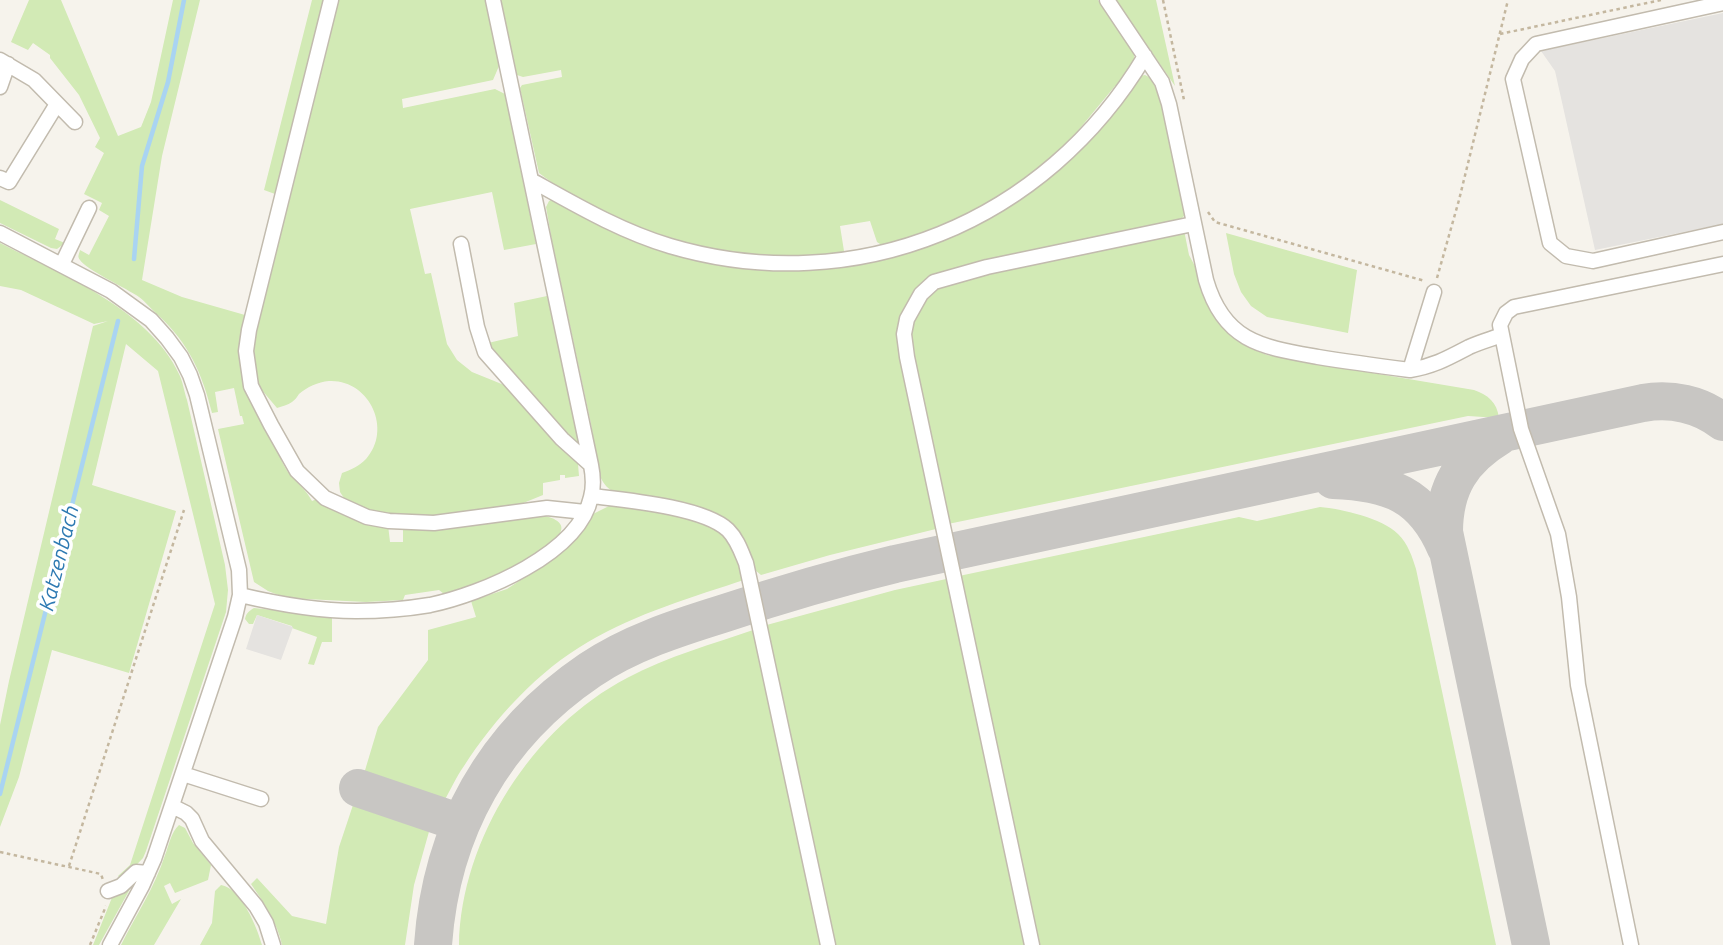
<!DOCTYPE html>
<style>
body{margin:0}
canvas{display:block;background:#f6f3ec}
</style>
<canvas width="1723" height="945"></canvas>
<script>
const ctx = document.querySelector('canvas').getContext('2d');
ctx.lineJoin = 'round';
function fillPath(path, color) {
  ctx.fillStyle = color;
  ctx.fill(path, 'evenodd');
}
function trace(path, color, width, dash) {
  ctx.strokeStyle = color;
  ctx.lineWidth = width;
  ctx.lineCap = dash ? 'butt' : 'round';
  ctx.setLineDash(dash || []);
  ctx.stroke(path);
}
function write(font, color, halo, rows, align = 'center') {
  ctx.font = font + ' Ubuntu,sans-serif';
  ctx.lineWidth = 7;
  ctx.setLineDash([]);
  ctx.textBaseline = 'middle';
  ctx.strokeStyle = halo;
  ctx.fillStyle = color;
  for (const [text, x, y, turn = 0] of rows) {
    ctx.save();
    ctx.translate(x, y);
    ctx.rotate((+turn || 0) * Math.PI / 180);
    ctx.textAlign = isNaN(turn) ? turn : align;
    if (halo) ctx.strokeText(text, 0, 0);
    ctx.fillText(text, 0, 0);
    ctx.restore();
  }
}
fillPath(new Path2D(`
 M29,0H61L118,136L141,127L151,102L173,0H200L162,156L142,280L182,297L245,315L243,338L276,446C280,457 284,469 293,478C301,487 306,490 312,501L317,499L388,525L390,542H403V526L540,515C548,516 567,521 560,533C554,544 518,566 506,571C486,581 465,588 444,594L439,590L405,595L403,600L366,602L286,598L268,591L254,582L218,429L244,424L242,416H240L234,388L215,392L218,412L212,413C202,373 189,344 159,316C152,310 146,302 139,297C128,289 85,269 80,260C77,256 79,255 80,250L89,255L109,216L99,210L102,203L84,194L104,153L95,147L100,138L79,95L50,58V55L33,43L28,50L11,42Z
 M312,0H327L285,171L275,194L264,190Z
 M336,0H485L499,66L493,80L402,99L403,108L495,89L505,94L536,244L504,250L492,192L410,209L425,274L431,273L447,344L457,360L472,372L509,387L578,464L579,476L565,478V475H560V480L543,483V495L511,508L434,517L377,515L348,504L340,492L339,483L342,473C351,470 359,466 366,459C393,429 369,379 329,381C318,382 307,387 299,394C297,397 295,400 292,402C288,405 282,406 277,408L255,382L251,367L253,332Z
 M501,0H1098L1134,53V59L1119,85L1115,86L1062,150L994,201L959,220L883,246L877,242L870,221L840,226L844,251L841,254L788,258L715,252L642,232L566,193L539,173L520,88L522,85L562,77L561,70L523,77L517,75Z
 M1116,0H1156L1175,86Z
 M1145,75L1151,78L1161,100L1185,215L1181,219L1175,222L942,273L906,315L940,528L830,555L761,575L755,570L744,543L730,525L616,493C608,489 604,485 600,476L591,424L552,241L546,207L549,201L553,199C576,213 599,226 623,236C775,301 957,267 1076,154C1100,130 1121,103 1140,76Z
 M0,200L59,229L55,239L65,243L57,249L51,248L0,223Z
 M1184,230L1189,255L1196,268L1201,288L1208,306L1221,325L1236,339L1250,348L1267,355L1295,360L1474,390C1488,395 1497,402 1499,418L1468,416L948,524L912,356C911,348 910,340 910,333C911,311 928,293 945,283Z
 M1226,233L1357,270L1348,333L1267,317L1251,306L1241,292L1234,274Z
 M0,243C59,273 150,310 179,374C183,382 184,391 187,400L225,565L228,590L226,612L146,851L143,858L122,880L118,876L130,865L215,604L158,371L126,344L92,485L176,511L129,673L52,650L19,777L0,827V725L9,681L93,326L108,321L94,324L21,290L0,286Z
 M547,296L580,442L574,443L490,351L488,343L518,336L514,303Z
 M611,505L671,513L715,525L733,544L747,579C693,597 637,613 588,642C538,671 495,718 464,766C456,777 450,791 443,803L363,777L378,727L428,660V630L476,617L471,601L507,589L554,558L575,539L593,514Z
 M1320,507C1342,509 1382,518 1398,534C1408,544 1412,556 1416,569L1496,945H1037L959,576L1239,517L1257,521Z
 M951,578L1028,945H830L763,626L895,590Z
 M254,608L332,616V642H322L314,665L308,664L317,637L292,628V626L257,615L253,624H249L245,619C246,613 249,611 254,608Z
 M756,629L824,945H459C461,838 533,727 627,678C668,656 713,644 756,629Z
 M356,796L432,821L414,885L405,945H282C277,922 264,903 251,884L257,878L292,916L326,924L339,847Z
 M179,825L185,828L193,843L211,865L208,880L175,893L170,883L164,886L172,904L181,899L154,945H121C136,915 155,887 165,855C169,845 171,832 179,825Z
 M135,880L99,945H93L113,895Z
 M221,885C241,888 257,927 262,945H200L212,923L215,891Z`), '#d2eab5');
fillPath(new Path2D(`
 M1723,13V224L1595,250L1555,71L1541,51Z
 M257,615L293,627L281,660L246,649Z`), '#e5e3e0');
trace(new Path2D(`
 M134,259L142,166L168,82L184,0
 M0,794L118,321`), '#a9d4f2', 4.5);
trace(new Path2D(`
 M1500,436C1462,459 1444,487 1444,532L1531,945
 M1333,480C1389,482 1423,494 1446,548
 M358,788L461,823
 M433,945C441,830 494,735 590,670C630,643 677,628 722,614C779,595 837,578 895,564L1643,403C1671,398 1700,404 1723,422`), '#c8c6c3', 38);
const minor = new Path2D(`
 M331,0L249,330L246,351L251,386L271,425L297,471L325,498L367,517L389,521L434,523L547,508L585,512
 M1107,0L1162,82L1169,104L1206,280C1224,342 1262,347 1318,357C1349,362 1379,366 1410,370C1434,366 1448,358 1469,347C1480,342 1491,339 1502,335
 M1723,3L1536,44L1522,59L1513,79L1550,243L1566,256L1593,261L1723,232
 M0,60L34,80L75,122
 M0,87L8,64
 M0,178L9,182L57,104
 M531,180C576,205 620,231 670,246C856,301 1046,222 1145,56
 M0,233L111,291L151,320L167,338L181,357L190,375L197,395L239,570L240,595L235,617L154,859L142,886L110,945
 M461,244L477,327L485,352L562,439L591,465
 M62,264L89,208
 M1410,370L1434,292
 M592,496C625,500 704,507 728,530C737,539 741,551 746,563L828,945
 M240,595C278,604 316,611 356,611C380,611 406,609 430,605C482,594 579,554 591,497C594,486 593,475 591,465L493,0
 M183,774L261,799
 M172,806L186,813L192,819L202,841L256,906L266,923L273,945
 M108,891L121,886L136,872L148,873
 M1032,945L907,357L904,334L907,319L921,294L934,282L987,267L1193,224
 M1631,945L1578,685L1569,597L1558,534L1521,429L1500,325L1506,313L1514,307L1723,264`);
trace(minor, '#c2bbae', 17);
trace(new Path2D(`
 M1163,0L1184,100
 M1500,34L1661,0
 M1208,212L1215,222L1425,281
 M1437,278L1459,200L1508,0
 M0,852L101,874L103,880
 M69,866L184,510
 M90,945L106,906`), '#c4b79f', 2.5, [3.5, 3.5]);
trace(minor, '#fff', 14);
write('italic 21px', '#2e7ab2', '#fff', [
 ["Katzenbach",59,558,-76]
]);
</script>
